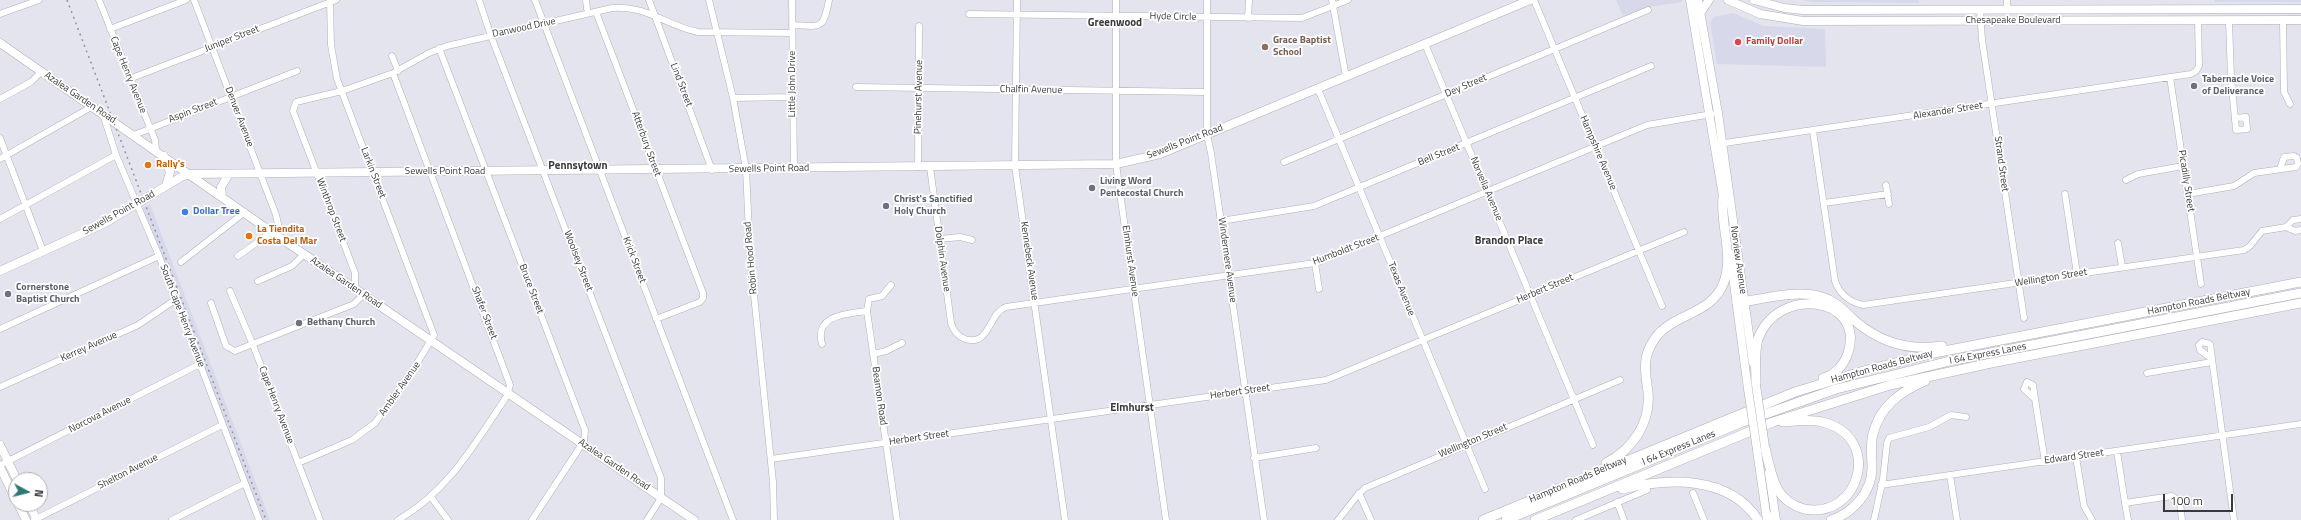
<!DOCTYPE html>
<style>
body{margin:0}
#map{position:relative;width:2301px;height:520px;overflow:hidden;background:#e4e4ef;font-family:"Titillium Web",sans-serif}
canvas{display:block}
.north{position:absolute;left:8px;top:472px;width:40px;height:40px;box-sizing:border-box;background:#fff;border:1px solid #b0b0b2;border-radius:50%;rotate:97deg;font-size:11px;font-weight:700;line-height:16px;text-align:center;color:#3a3a3e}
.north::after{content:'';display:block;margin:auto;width:14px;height:18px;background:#2f7772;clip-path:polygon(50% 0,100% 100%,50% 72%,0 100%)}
.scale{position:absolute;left:2163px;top:494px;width:70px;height:18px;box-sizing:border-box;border:2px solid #3a3a3e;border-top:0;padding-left:5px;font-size:12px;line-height:14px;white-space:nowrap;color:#3a3a3e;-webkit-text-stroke:3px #fff;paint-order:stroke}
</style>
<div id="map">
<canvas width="2301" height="520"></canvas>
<div class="north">N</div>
<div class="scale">100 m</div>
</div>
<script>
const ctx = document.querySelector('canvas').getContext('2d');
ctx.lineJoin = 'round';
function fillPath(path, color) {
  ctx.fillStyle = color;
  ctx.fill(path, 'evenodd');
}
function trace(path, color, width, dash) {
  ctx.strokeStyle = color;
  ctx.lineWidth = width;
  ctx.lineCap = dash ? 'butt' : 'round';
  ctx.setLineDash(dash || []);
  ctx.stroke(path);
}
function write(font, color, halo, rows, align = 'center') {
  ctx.font = font + ' "Titillium Web",sans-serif';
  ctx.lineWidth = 3.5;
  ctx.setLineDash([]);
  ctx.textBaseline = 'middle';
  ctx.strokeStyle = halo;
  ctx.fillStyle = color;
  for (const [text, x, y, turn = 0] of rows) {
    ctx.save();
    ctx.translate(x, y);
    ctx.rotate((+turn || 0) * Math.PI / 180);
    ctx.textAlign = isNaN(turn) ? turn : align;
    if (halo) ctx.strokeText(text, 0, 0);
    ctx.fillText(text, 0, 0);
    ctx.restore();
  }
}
fillPath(new Path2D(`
 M1616,0H1682V2L1649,7L1623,16Z
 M1803,0H1919V3L1812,2Z
 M2215,0H2301V2H2215Z
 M1733,13L1764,26L1825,29L1826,67L1717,64L1710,22L1714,17Z
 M150,204L270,520H261L142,208Z`), '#d7d8ea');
const minor = new Path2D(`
 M99,0L155,140L156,150
 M194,0L276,215L278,224L276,235
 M479,0L491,36L661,478V498L647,520
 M535,0L733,520
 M586,0L587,9
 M649,0L712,170
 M709,0L733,98L746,169L750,255L773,482L774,520
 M792,0L794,168
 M1017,0L1015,166L1065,520
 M1116,0V164L1166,520
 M1207,0V135L1211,153L1264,520
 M1332,0L1346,77
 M1534,0L1662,306
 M2007,0V10
 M1980,10L1982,40L2024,318
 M596,12L703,293V298L700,302L656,319
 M0,14L39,0
 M969,14L1302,18L1348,0
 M1248,18L1249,0
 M2283,20L2284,92L2290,104
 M2229,21L2231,77L2236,130L2247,129L2246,117L2235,118
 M792,25C821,26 823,31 829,0
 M110,29L186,0
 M1425,44L1593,445
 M439,48L585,430L584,441L532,520
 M392,56L398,71
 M393,73L510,385L507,396C475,443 449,491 398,520
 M2170,77L2201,284
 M129,79L336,0
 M856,87L1206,92
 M1318,89L1485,489
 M733,98L793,97
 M0,99L31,82L42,71
 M103,114L116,155L159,256L259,520
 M1813,131L1835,281C1840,295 1849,302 1863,305L2244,250L2250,246L2262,231L2286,227
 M134,135L297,71
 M0,138L43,251
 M1718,144L2191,74L2196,71L2199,66L2198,21
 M0,159L93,106
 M1284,162L1648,10
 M918,167L919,26
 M930,167L951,323C953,330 957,336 965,339C990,347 988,314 1006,307L1315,263L1647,125L1712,114
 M2126,180L2138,174L2183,166
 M1886,185L1889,204
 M2065,194L2077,274
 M2188,194L2234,186L2254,173L2296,167L2298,164L2297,158L2294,156L2284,157L2280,169
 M1824,203L1888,194
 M0,219L116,155
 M2301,219L2293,220L2286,227L2295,231L2301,230
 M1221,221L1314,206L1651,66
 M940,239L960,237L972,240
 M2118,243L2122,267
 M238,256L272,232
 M181,262L245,212
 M1315,263L1319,289
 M258,281L292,266L304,254
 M891,285L882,296L869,299L867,311L897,520
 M355,289V273L293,111L296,102L342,91L393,73L429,53L447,46L612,8C647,5 666,26 698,32L792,33
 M230,291L253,345L320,520
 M211,303L226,346L235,351L354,304L363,295
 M0,329L159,256
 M2202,342L2210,344L2212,359L2200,350L2199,345Z
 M822,344C814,315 846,314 867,311
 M873,354L886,351L902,343
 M2212,359L2234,520
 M2147,373L2212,362
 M2027,382L2033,385L2035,399L2024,389Z
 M0,387L138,325L175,300
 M2035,399L2045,462
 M2117,451L2125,503
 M2076,457L2084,506L2092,520
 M1254,458L1316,448
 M771,459L1326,380L1684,232
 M298,463L352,440L375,423L416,365L434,335L337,79L331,45L330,0
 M0,465L200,364
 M1950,475L1957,520
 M1881,485L2301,424
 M1359,493L1371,520
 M1693,493L1704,520
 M431,497L448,520
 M1617,502L1624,520
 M34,520L222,425
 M172,520L245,483
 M1338,520L1357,496L1365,488L1620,380
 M1576,520L1647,490
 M1874,520L1883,479L1887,443L1889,438L1929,427L1951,415L1966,417
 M2128,520L2125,503L2172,496L2180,502L2182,520`);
const major = new Path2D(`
 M1690,0L1724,202
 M1698,0L1718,113L1753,363
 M1728,0L1760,14L1803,21L2301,20
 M1754,0L1784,8L1803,10L2301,9
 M1701,12L1709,0
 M0,43L276,235L694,520
 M164,156L170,172L166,186
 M222,196L221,187L229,174
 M1730,254L1748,389
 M0,271L105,223L181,177L190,174L1116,164L1160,154L1530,0
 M0,445L17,480
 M1757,450L1767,520
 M0,467L16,500
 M1769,473L1776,520
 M18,504L26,520
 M29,504L37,520`);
const highway = new Path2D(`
 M1737,303C1763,299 1796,289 1822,297C1836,301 1844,311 1854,320C1879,342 1909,351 1942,346
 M1756,385C1756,371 1754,353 1758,339C1777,285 1866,296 1848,353C1844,365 1835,375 1823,378
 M1765,447C1768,461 1771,477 1778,490C1784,500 1794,506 1804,509C1861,520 1883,436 1822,422C1810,419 1796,421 1783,422
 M1606,463C1632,450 1651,423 1648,392C1646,375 1642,361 1651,345C1667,312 1711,318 1724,282C1734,255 1720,225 1723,197
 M1622,489C1668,478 1729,475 1758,520
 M1767,515L1770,520
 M1483,520L1795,392L1867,370L1934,353L2301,282
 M1506,520L1740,423L1836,389L1954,360L2301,293
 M1535,520L1773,422L1890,385L1991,363L2301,303
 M1831,520C1853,513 1872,492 1872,468C1872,456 1870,445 1873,434C1880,406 1900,392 1925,381`);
trace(minor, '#afafb9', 7);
trace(major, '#afafb9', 9);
trace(highway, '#afafb9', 10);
trace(minor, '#fff', 6);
trace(major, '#fff', 8);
trace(highway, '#fff', 9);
trace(new Path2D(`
 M67,0L266,520`), '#95959d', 1.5, [2, 4]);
const majorBridge = new Path2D(`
 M1756,385L1765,447
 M1748,389L1757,450`);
trace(majorBridge, '#afafb9', 9, []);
trace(majorBridge, '#fff', 8);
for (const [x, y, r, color] of [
 [1738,42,4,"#e0444e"],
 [1265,47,4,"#8d6e63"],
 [2194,86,4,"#6b7280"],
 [148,165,4,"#e8710a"],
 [1092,188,4,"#6b7280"],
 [886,206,4,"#6b7280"],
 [185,212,4,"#3f7fe0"],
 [249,236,4,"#e8710a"],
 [8,294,4,"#6b7280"],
 [299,323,4,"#6b7280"]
]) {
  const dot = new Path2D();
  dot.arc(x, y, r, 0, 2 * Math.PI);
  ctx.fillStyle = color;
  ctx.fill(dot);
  trace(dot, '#fff', 1.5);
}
write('10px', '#3a3a3e', '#fff', [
 ["Hyde Circle",1173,17,1],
 ["Chesapeake Boulevard",2013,21],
 ["Danwood Drive",524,28,-12],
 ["Juniper Street",232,39,-21],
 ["Cape Henry Avenue",128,75,68],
 ["Little John Drive",793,84,-90],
 ["Lind Street",681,85,69],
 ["Dey Street",1466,86,-23],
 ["Chalfin Avenue",1031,90,1],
 ["Pinehurst Avenue",919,97,-89],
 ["Azalea Garden Road",80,98,34],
 ["Aspin Street",193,111,-21],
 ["Alexander Street",1948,111,-9],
 ["Denver Avenue",239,117,69],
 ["Sewells Point Road",1185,142,-21],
 ["Atterbury Street",646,144,70],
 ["Hampshire Avenue",1598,153,67],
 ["Bell Street",1439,155,-22],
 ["Strand Street",2001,164,82],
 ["Sewells Point Road",769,169,-1],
 ["Sewells Point Road",445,172],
 ["Larkin Street",373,173,69],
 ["Picadilly Street",2186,181,81],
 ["Norvella Avenue",1486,189,67],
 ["Winthrop Street",331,210,69],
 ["Sewells Point Road",119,213,-29],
 ["Humboldt Street",1346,250,-21],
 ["Robin Hood Road",751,258,-95],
 ["Dolphin Avenue",942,259,82],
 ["Krick Street",634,260,69],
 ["Windermere Avenue",1227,260,82],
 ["Norview Avenue",1738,260,82],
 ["Woolsey Street",578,261,69],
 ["Kennebeck Avenue",1029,261,82],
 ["Elmhurst Avenue",1130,261,82],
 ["Wellington Street",2051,278,-9],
 ["Azalea Garden Road",346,283,34],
 ["Bruce Street",531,289,69],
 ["Texas Avenue",1401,289,68],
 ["Herbert Street",1545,289,-23],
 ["Hampton Roads Beltway",2199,302,-11],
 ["Shafer Street",484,313,69],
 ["South Cape Henry Avenue",182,316,69],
 ["Kerrey Avenue",89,347,-24],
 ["I 64 Express Lanes",1988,354,-11],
 ["Hampton Roads Beltway",1882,367,-15],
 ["Ambler Avenue",400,389,-55],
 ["Herbert Street",1240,392,-8],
 ["Beamon Road",879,396,82],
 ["Cape Henry Avenue",276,405,69],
 ["Norcova Avenue",100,415,-27],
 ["Herbert Street",919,438,-8],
 ["Wellington Street",1473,441,-23],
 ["I 64 Express Lanes",1679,448,-22],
 ["Edward Street",2074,457,-8],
 ["Azalea Garden Road",614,465,34],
 ["Shelton Avenue",128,472,-27],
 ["Hampton Roads Beltway",1578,480,-23]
]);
write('bold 10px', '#785e54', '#fff', [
 ["Grace Baptist",1273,41],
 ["School",1273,53]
], 'left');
write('bold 10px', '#be3a42', '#fff', [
 ["Family Dollar",1746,42]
], 'left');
write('bold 10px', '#5b616d', '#fff', [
 ["Tabernacle Voice",2202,80],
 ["of Deliverance",2202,92],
 ["Living Word",1100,182],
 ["Pentecostal Church",1100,194],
 ["Christ's Sanctified",894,200],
 ["Holy Church",894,212],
 ["Cornerstone",16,288],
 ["Baptist Church",16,300],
 ["Bethany Church",307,323]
], 'left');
write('bold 10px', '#c56008', '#fff', [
 ["Rally's",156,165],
 ["La Tiendita",257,230],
 ["Costa Del Mar",257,242]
], 'left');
write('bold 10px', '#366cbe', '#fff', [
 ["Dollar Tree",193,212]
], 'left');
write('bold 11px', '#3a3a3e', '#fff', [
 ["Greenwood",1115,23],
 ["Pennsytown",578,166],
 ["Brandon Place",1509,241],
 ["Elmhurst",1132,408]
]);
</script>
